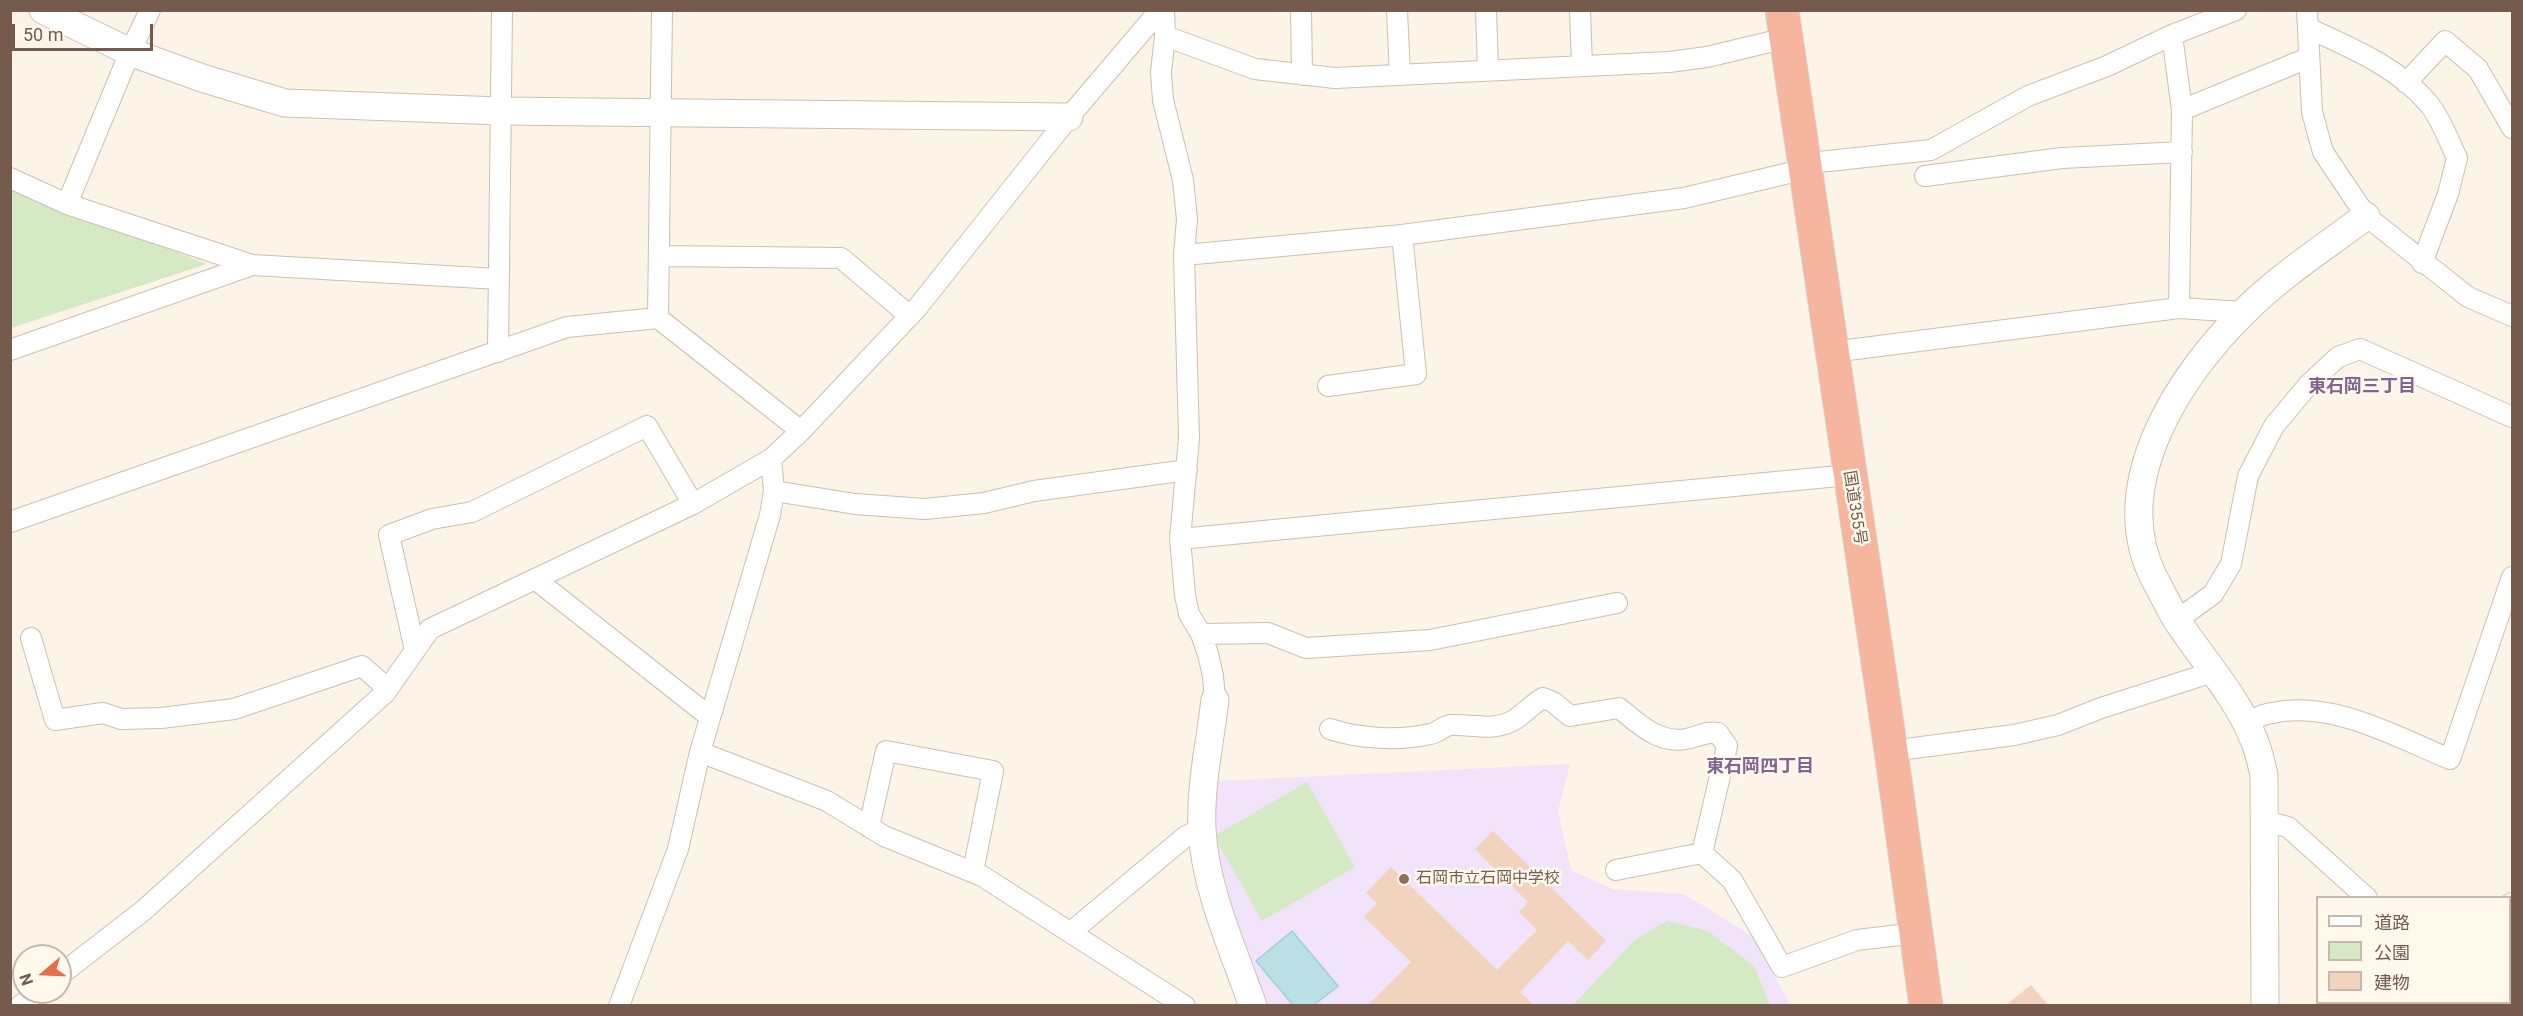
<!DOCTYPE html>
<meta charset="utf-8">
<style>
body{margin:0}
#map{position:relative;width:2523px;height:1016px;overflow:hidden;background:#fcf4e7;font-family:Roboto,"Noto Sans JP",sans-serif}
canvas{display:block}
.frame{position:absolute;inset:0;border:12px solid #765a4b;pointer-events:none}
.legend{position:absolute;left:2316px;top:896px;width:195px;height:108px;box-sizing:border-box;background:#fff8ed;border:2px solid #c8b9ac;margin:0;padding:8px 10px;list-style:none;font-size:18px;color:#765a4b}
.legend li{display:flex;align-items:center;gap:12px;height:30px}
.legend b{width:30px;border:2px solid #c8b9ac}
.north{position:absolute;left:12px;top:944px;width:60px;height:60px;box-sizing:border-box;background:#fff8ed;border:2px solid #c8b9ac;border-radius:50%;rotate:251deg;font-size:16px;font-weight:700;line-height:24px;text-align:center;color:#765a4b}
.north::after{content:'';display:block;margin:auto;width:21px;height:27px;background:#e66e4c;clip-path:polygon(50% 0,100% 100%,50% 72%,0 100%)}
.scale{position:absolute;left:12px;top:24px;width:141px;height:27px;box-sizing:border-box;border:3px solid #765a4b;border-top:0;padding-left:8px;font-size:18px;line-height:21px;white-space:nowrap;color:#765a4b;-webkit-text-stroke:4px #fff8ed;paint-order:stroke}
</style>
<div id="map">
<canvas width="2523" height="1016"></canvas>
<div class="frame"></div>
<ul class="legend">
<li><b style="height:8px;background:#fff"></b>道路</li>
<li><b style="height:16px;background:#d4eac5"></b>公園</li>
<li><b style="height:16px;background:#f2d3be"></b>建物</li>
</ul>
<div class="north">N</div>
<div class="scale">50 m</div>
</div>
<script>
const ctx = document.querySelector('canvas').getContext('2d');
ctx.lineJoin = 'round';
function fillPath(path, color) {
  ctx.fillStyle = color;
  ctx.fill(path, 'evenodd');
}
function trace(path, color, width, dash) {
  ctx.strokeStyle = color;
  ctx.lineWidth = width;
  ctx.lineCap = dash ? 'butt' : 'round';
  ctx.setLineDash(dash || []);
  ctx.stroke(path);
}
function write(font, color, halo, rows, align = 'center') {
  ctx.font = font + ' Roboto,"Noto Sans JP",sans-serif';
  ctx.lineWidth = 5;
  ctx.setLineDash([]);
  ctx.textBaseline = 'middle';
  ctx.strokeStyle = halo;
  ctx.fillStyle = color;
  for (const [text, x, y, turn = 0] of rows) {
    ctx.save();
    ctx.translate(x, y);
    ctx.rotate((+turn || 0) * Math.PI / 180);
    ctx.textAlign = isNaN(turn) ? turn : align;
    if (halo) ctx.strokeText(text, 0, 0);
    ctx.fillText(text, 0, 0);
    ctx.restore();
  }
}
fillPath(new Path2D(`
 M1570,764L1558,811L1571,870L1612,889L1684,894L1755,938L1790,1005H1257L1211,838L1217,781Z`), '#f1e3f9');
fillPath(new Path2D(`
 M11,186L207,264L11,328Z
 M1307,782L1355,867L1262,921L1214,836Z
 M1667,921L1708,931L1754,966L1770,1005H1573L1636,939Z`), '#d4eac5');
const water = new Path2D(`
 M1292,931L1338,986L1314,1005H1293L1256,961Z`);
fillPath(water, '#bbe0e6');
trace(water, '#a1d0d8', 1.5);
fillPath(new Path2D(`
 M1493,831L1606,941L1588,960L1568,941L1520,992L1534,1005H1368L1411,962L1364,917L1377,903L1366,893L1391,867L1497,970L1537,930L1519,912L1528,902L1475,849Z
 M2031,985L2048,1005H2006Z`), '#f2d3be');
const street = new Path2D(`
 M1164,10L1165,36L1161,72L1163,100L1183,180L1187,219L1184,255L1189,438L1180,539L1185,595L1189,614L1201,634L1208,654L1213,676L1215,700
 M1301,10L1302,75
 M1397,10L1400,75
 M1486,10L1488,70
 M1580,10L1582,66
 M2307,10L2312,112L2323,152L2366,216L2468,297L2512,316
 M2308,28C2351,48 2398,67 2429,104C2441,119 2449,141 2457,158L2448,194L2422,263
 M2172,35L2182,110L2179,308
 M1165,36L1255,69L1335,78L1669,62L1707,57L1786,38
 M2406,83L2445,41L2478,69L2512,128
 M2182,110L2308,58
 M1925,176L2062,158L2182,152
 M10,178L67,204L252,265L499,279
 M67,204L130,52L150,10
 M1184,255L1402,235L1684,198L1789,173L1819,162L1931,150L2028,96L2107,66L2172,35L2236,10
 M660,256L841,258L910,316
 M658,318L662,10
 M10,350L252,265
 M498,352L502,10
 M1832,352L2179,308L2244,312
 M1328,386L1416,374L1402,235
 M774,491L855,504L925,509L984,503L1034,491L1187,470
 M10,522L567,327L658,318L801,431
 M1180,539L1849,475
 M535,579L710,717
 M2177,620L2213,594L2231,564L2248,476L2274,426L2309,384L2338,357L2360,349L2512,417
 M1201,634L1268,633L1306,648L1430,640L1617,603
 M31,638L55,720L103,713L121,719L161,718L234,709L362,666L388,689
 M415,650L389,535L432,519L472,512L647,426L693,504
 M2246,722C2254,719 2263,714 2272,713C2333,700 2396,737 2450,759L2512,577
 M1330,729C1360,739 1399,741 1430,734C1438,733 1442,726 1451,725C1473,724 1493,732 1514,720C1524,714 1532,704 1543,698L1553,702L1570,716L1619,708C1638,723 1658,744 1686,739C1698,737 1705,731 1718,733L1727,746L1702,853
 M1891,751L2014,735L2058,725L2101,708L2213,672
 M700,752L827,801L884,836L982,876L1185,1006
 M2264,821L2288,827L2367,898
 M869,827L886,751L993,771L973,872
 M1702,853L1732,880L1782,967L1857,940L1917,933
 M1616,870L1702,853
 M2510,904L2512,903
 M1071,932L1186,836L1202,828
 M60,975L144,910L385,693L430,629L693,504L771,459L801,431L917,308L1069,117L1160,10
 M20,1006L37,992
 M619,1006L678,849L700,752L770,515L774,491L771,459`);
const secondary = new Path2D(`
 M43,10L130,52L202,78L285,103L500,111L1069,117
 M1215,700C1210,742 1200,787 1202,829C1205,889 1233,949 1253,1006
 M2265,1006L2264,775C2261,763 2259,751 2254,740C2237,697 2203,660 2178,622C2169,608 2162,592 2154,578C2107,485 2179,375 2245,311C2281,275 2325,247 2366,216`);
const highway = new Path2D(`
 M1782,10L1891,751L1926,1006`);
trace(street, '#d0beaf', 22);
trace(secondary, '#d3bead', 29);
trace(highway, '#dbd4d0', 35);
trace(street, '#fff', 20);
trace(secondary, '#fff', 27);
trace(highway, '#f6b59e', 33);
for (const [x, y, r, color] of [
 [1404,879,6,"#8d6e63"]
]) {
  const dot = new Path2D();
  dot.arc(x, y, r, 0, 2 * Math.PI);
  ctx.fillStyle = color;
  ctx.fill(dot);
  trace(dot, '#fff8ed', 2);
}
write('16px', '#765a4b', '#fff8ed', [
 ["国道355号",1854,508,81]
]);
write('16px', '#785e54', '#fff8ed', [
 ["石岡市立石岡中学校",1416,879]
], 'left');
write('bold 18px', '#826392', '#fff8ed', [
 ["東石岡三丁目",2362,387],
 ["東石岡四丁目",1760,767]
]);
</script>
